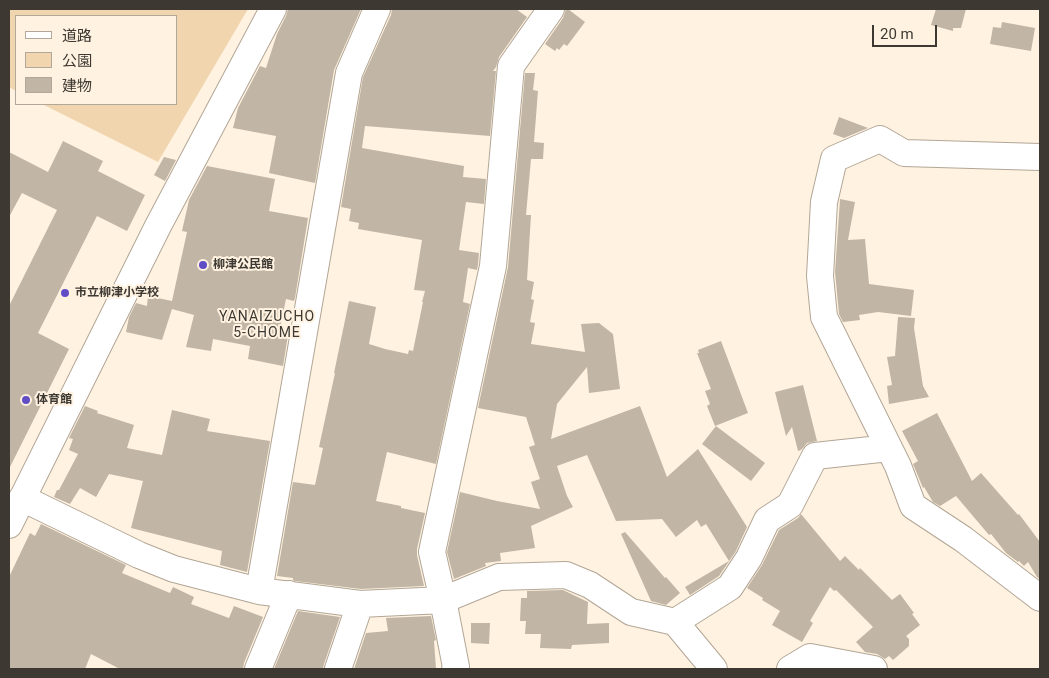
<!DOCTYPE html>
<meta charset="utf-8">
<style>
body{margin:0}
#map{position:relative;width:1049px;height:678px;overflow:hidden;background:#fff2e1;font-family:Roboto,"Noto Sans JP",sans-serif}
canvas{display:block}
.frame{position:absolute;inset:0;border:10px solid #3d3932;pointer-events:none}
.legend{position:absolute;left:15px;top:15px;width:162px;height:90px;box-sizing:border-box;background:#fff2e1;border:1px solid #b1a89b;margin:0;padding:6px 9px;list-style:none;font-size:15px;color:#3d3932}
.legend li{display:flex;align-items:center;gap:10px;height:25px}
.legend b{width:25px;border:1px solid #b1a89b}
.scale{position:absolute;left:872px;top:25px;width:65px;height:22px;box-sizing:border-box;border:2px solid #3d3932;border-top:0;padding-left:6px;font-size:15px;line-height:18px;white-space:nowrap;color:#3d3932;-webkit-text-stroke:4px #fff2e1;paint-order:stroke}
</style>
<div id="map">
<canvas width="1049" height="678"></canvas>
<div class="frame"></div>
<ul class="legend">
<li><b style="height:6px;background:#fff"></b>道路</li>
<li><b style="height:14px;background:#f1d5af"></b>公園</li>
<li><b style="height:14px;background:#c1b5a5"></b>建物</li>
</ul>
<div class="scale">20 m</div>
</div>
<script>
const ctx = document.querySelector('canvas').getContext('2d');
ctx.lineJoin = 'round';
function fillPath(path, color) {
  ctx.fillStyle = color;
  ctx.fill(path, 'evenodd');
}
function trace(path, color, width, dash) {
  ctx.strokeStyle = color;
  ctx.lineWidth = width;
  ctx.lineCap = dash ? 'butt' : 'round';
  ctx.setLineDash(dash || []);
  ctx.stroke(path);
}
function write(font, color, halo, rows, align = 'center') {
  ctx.font = font + ' Roboto,"Noto Sans JP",sans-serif';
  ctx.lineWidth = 4;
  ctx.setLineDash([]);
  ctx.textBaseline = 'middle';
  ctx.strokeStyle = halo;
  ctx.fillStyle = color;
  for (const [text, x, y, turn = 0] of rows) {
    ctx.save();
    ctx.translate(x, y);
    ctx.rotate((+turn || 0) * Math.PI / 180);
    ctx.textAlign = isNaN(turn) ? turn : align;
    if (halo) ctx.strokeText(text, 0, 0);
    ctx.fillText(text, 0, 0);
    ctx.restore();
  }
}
fillPath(new Path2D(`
 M9,9H248L158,162L42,104H176V16H16V91L9,87Z`), '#f1d5af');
fillPath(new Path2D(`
 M288,9H361L334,70L315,183L269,173L276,136L233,128L238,108L260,66L266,68L277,34L286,16Z
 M392,9H516L527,17L499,57L496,67L493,71H496L490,136L365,126L362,148L464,166L463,177L486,179L484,204L466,202L459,250L479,253L478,264L477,270L468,268L463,302L470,304L436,464L387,452L376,501L401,506V508L425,513L417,549V555L424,586L361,589L295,581L293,580V578L277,576L293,482L315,485L323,448L319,447L335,373H334L349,301L376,307L369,344L385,349L408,354L409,350L413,351L423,302H422L425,291L414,290L422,240L358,229L359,223L349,221L351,209L341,207L363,77L391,15Z
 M566,9H568L585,22L567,46L564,44L559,50L557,48L555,51L545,44L563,18Z
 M936,9H966L961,28H953V31L931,25Z
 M1002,22L1035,28L1031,51L990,44L993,27L1001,28Z
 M525,73H535L533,90L538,91L534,142L544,143L543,159H531L526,215H531L527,280L534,282L531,299L534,300L530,322L535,323L531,344L585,352L581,324L599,323L613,334L620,389L589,393L587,367L557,404L551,439L640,406L667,477L698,449L747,527L736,551L719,576L690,595L685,587L729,561L706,524L701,527L697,520L676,537L662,519L616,521L587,455L557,466L567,496L573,507L531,526L535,548L500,553L501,561L485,563L486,566L454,579L447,552L460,492L497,501L540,509L531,482L540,479L529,447L535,445L526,417L478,408L508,267Z
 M839,117L868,128L844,138L833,134Z
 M63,141L103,161L98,171L145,195L127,231L97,216L38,333L69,349L9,469V306L57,210L22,193L9,217V152L48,172Z
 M164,157L176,160L165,181L154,175Z
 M207,166L275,179L269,211L308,218L295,298L294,301L286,299L279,333L288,335L283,366L248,359L250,346L213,339L211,351L186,347L194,315L172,309L162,340L126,332L129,317L136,303L147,306L148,296L172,301L187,232L182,231L189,200Z
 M840,199L855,202L848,240L865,239L869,284L914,290L911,316L878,312L859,315L860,320L843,322L839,314L835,272Z
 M898,317L915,318L914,328L923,386L929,397L889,404L887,386L892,385L887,357L895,356Z
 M721,341L748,413L715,426L707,406L710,404L705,391L711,389L697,353H699L698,350Z
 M803,385L817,441L807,443L801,450L798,451L792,427L786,436L775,392Z
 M85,406L98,411L97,413L134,425L127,448L162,455L172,410L210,419L207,431L270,441L247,572L220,565L222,551L131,528L143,481L109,474L96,497L80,488L70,504L54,497L57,490H59L78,454L69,450L73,439L69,438Z
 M937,413L972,481L981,473L1018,515L1019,514L1040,542V579L1037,577L1028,562L1024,566L1019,561L1018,562L1006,553L991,534L989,535L956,496L940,506L933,502L924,487L923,488L913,464L918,461L902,431Z
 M716,426L765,463L751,481L702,444Z
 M801,514L840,561L845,556L859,570L860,568L892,600L900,594L914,613L912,614L920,625L906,636L909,639V646L893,660L889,656L885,659L877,654L865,652L856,642L873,627L836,590L834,591L830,587L810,621L813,623L802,642L772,625L780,611L762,600L763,598L747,588L762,565L779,530L798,518Z
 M41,524L126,565L122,573L170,593L173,587L194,597L191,604L229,618L234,606L263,617L244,663L243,669H120L91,654L85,669H9V577L30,533L35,536Z
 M625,532L665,578L666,577L680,593L666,605L651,601L621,534Z
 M563,590L588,602L587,624L609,623V643L572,645L571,649L540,648L541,634H525L526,621H520L521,598H527V591Z
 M298,611L340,617L324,664L323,669H274Z
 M431,616L436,640L434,641L436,669H354L366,633L388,631L386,618Z
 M471,623H490L489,644L471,643Z`), '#c1b5a5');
const minor = new Path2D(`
 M1040,157L904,153L880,139L834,159L824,202L820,276L824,317L898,466L913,506L963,539L1040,598
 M22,498L139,555L174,569L259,591L360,604L443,600L499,577L566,575L590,585L631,612L675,622L714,669
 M9,525L158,226L273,9
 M259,591L349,73L377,9
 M675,622L730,587L749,558L767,520L790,505L815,456L889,448
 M258,669L289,594
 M338,669L360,604
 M455,669L456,667L443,600L432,552L493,266L511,66L551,9
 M790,669L810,657L874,669`);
trace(minor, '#b2a696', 28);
trace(minor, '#fff', 26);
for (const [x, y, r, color] of [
 [203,265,5,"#614dc5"],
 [65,293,5,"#614dc5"],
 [26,400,5,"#614dc5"]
]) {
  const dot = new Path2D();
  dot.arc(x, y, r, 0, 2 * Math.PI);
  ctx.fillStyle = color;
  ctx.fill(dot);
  trace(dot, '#fff2e1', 2);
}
write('bold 12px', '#3d3932', '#fff2e1', [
 ["柳津公民館",213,265],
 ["市立柳津小学校",75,293],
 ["体育館",36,400]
], 'left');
ctx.letterSpacing = '1px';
write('14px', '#3d3932', '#fff2e1', [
 ["YANAIZUCHO",267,317],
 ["5-CHOME",267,333]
]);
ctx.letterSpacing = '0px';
</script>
